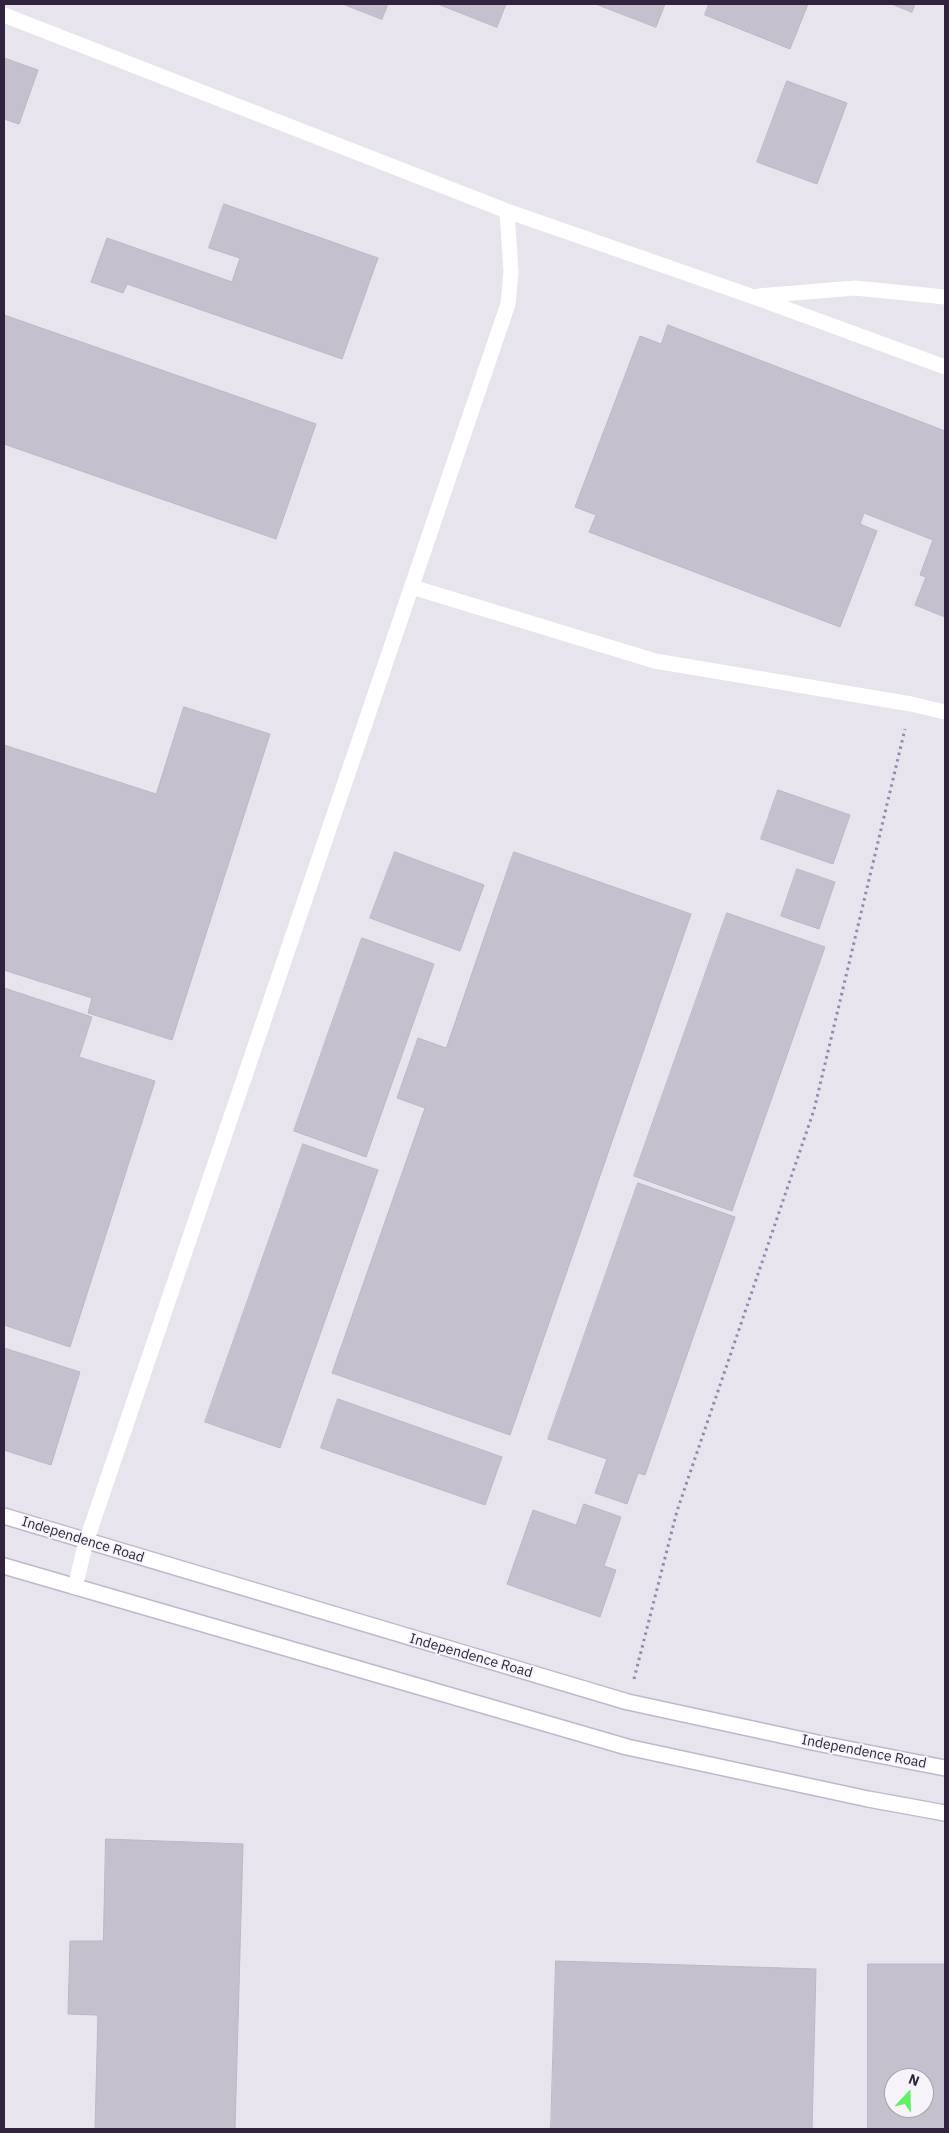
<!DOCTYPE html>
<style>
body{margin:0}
#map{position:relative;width:949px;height:2133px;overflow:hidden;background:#e7e4ed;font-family:"IBM Plex Sans",sans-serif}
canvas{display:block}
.frame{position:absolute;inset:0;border:5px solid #31233e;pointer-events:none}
.north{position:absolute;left:884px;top:2068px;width:50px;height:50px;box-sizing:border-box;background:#f6f4f9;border:1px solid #a7a0ae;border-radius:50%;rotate:21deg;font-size:14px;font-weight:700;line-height:20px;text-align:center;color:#31233e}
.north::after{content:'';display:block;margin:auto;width:18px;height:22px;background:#60ef65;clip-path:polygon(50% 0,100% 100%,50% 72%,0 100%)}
</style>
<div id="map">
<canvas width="949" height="2133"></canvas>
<div class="frame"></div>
<div class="north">N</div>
</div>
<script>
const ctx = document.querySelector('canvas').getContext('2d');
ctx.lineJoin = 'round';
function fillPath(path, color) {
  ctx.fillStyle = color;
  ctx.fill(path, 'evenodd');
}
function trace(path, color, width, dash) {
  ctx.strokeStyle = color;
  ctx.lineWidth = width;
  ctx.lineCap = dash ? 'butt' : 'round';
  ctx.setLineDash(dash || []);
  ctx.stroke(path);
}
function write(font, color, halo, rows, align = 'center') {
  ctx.font = font + ' "IBM Plex Sans",sans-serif';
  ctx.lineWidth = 4;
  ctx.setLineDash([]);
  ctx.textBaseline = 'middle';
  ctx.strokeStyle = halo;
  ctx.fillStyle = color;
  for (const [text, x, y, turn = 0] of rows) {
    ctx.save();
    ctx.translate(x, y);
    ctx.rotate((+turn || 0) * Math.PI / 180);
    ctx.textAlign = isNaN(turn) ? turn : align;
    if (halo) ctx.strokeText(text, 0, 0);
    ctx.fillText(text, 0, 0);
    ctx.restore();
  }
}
const building = new Path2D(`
 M343,4H388L382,19Z
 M438,4H506L497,27Z
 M596,4H665L656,27Z
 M709,4H808L790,49L705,15Z
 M892,4H915L912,12Z
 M4,58L38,70L19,124L4,119Z
 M787,81L847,103L817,184L757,162Z
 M224,204L378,258L342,359L127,284L123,293L91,282L107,238L232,282L240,258L209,248Z
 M4,315L316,424L276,539L4,444Z
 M668,325L945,431V617L915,605L926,577L920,575L933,540L864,513L860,524L877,531L840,627L589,532L596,515L575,507L640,336L661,344Z
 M184,707L270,734L172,1040L88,1013L92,998L4,970V745L156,794Z
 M778,790L850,815L833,864L761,839Z
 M395,852L484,885L460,951L370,918Z
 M514,852L691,914L510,1435L332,1373L425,1108L397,1098L418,1038L446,1048Z
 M797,869L835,882L819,929L781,916Z
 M727,913L825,947L732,1211L634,1176Z
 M362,938L434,964L366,1157L294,1131Z
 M4,988L92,1017L79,1057L155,1081L70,1347L4,1325Z
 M303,1144L378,1170L280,1448L205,1422Z
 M638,1183L735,1217L645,1475L638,1473L627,1504L595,1493L607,1459L548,1439Z
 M4,1348L80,1372L51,1465L4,1450Z
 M338,1399L502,1457L485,1505L321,1448Z
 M584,1504L621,1517L604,1566L616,1570L600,1617L507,1584L533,1510L576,1525Z
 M106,1839L243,1844L235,2129H95L98,2015L68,2014L70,1941H103Z
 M556,1961L816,1969L812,2129H551Z
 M868,1964H945V2129H868ZM894,2078H924V2108H894Z`);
fillPath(building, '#c5c0ce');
trace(building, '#bcb6c6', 1);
const secondary = new Path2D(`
 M4,1516L628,1702L822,1744L945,1768
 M4,1566L627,1747L868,1799L945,1813`);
trace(secondary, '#c0b7cc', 18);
trace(new Path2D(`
 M634,1679L677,1511L814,1110L905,729`), '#9985b0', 3, [2.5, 4]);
trace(new Path2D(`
 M4,15L507,211L754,297L945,367
 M758,296L855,288L945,297
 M412,587L655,661L911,704L945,712
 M75,1587L86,1542L508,304L511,272L507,211`), '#fff', 15);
trace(secondary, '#fff', 15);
write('14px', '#31233e', '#f6f4f9', [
 ["Independence Road",83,1540,17],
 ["Independence Road",471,1656,16],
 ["Independence Road",864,1752,11]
]);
</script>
